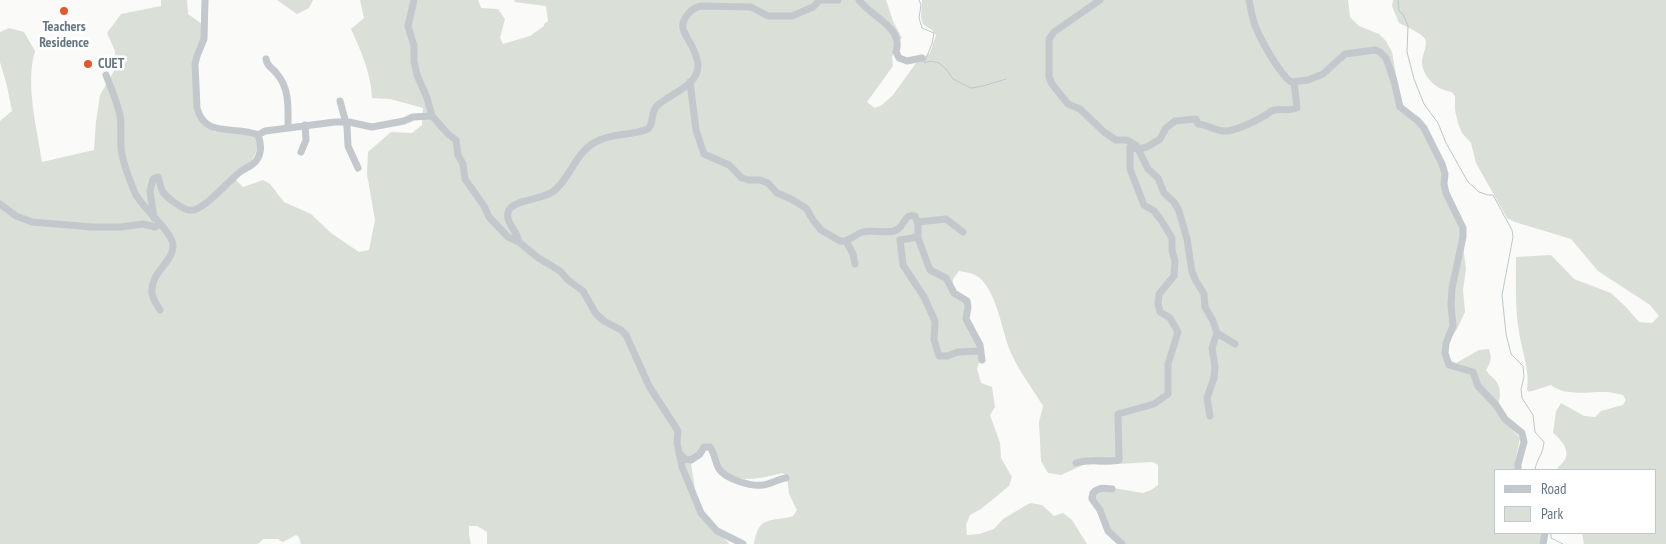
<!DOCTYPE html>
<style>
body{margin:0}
#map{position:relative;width:1666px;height:544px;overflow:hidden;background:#fafaf8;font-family:"PT Sans Narrow",sans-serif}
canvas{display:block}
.legend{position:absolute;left:1494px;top:469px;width:162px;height:65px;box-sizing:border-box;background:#fff;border:1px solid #c1c8cd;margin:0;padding:6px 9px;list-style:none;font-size:15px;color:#657683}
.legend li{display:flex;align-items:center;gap:10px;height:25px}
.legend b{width:25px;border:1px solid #c1c8cd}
</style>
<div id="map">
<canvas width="1666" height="544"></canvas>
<ul class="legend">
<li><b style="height:6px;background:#c3c8cc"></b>Road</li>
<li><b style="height:14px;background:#dadfd7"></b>Park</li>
</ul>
</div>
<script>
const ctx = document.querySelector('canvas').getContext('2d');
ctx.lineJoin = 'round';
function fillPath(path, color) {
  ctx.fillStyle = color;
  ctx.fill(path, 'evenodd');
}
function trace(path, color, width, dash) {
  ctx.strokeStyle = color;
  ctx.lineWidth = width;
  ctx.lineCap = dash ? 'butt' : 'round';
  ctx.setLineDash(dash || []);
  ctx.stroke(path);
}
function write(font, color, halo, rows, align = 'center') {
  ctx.font = font + ' "PT Sans Narrow",sans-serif';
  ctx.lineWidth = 5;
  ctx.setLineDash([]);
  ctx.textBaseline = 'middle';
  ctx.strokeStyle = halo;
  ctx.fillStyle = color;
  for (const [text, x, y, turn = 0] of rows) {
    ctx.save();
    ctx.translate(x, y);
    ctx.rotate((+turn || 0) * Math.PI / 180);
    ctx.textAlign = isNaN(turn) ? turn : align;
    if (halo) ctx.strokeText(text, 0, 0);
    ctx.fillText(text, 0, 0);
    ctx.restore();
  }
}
fillPath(new Path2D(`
 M161,0H187L188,14L202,24V38L196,54V109L209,128L215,132L252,135L258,139C257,160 250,162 234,174L237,181L243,187L263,180L270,184L284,202L311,214L331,233L359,252L369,250L375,220L367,174L368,152L391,132L412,133L422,125L423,108L390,99L372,98C371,73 361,51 351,29L364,18L360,0H478L481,8L498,9L505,19L500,38L503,44L530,36L544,26V24L548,21L546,6L515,2L514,0H886L893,21L902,38L896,43L892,58L893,66L867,102L875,108L882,105L893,95L916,63L930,53L936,35L932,30L923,24L921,18L922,0H1348L1350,17L1359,26L1379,34L1386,41L1392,52L1397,80L1395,95L1398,110L1419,125L1439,163L1461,230L1466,269L1463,290L1465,312L1457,329L1450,340L1447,352L1448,359L1456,363L1479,350L1489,349C1492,358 1491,362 1486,370C1489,375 1494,378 1497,382C1502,392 1500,401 1496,410L1520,438L1515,462V470H1495V533H1542L1540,544H1117L1088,497L1090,493L1101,486L1143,493L1151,490L1158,485V465L1153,462L1100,465L1087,463L1061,475L1048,473L1041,461L1039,422L1043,406C1032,388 1019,371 1011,353C1001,331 996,279 970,273C967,272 962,272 959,271L953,279L952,291L967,302C966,307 965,313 966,318C971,336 985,350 977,369L981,383L992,387L995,407L990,415L1000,443L1001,458L1012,477L1009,486L981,509L970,515L966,525L967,535L979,534L994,529L1003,519L1030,503L1042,505L1054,516L1063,513L1072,520L1087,544H754C759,514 770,523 793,516L797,510L789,494L787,476L782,473C762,478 734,486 720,466C716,460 713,452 709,445L693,458L691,464L695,489L702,509L719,535L728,542L729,544H487V532L477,526H469V535L471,544H301L299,537L296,535L283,542L278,539H263L258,544H0V121L12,111L7,86L0,62V32L9,28L24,32L35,51C25,84 37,128 42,162L94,150L96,122L100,95L115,69V51L107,33L121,14L161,6Z
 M277,0H313L309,8L297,14Z
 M1393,0H1666V544H1584L1582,533H1655V470H1556C1559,466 1565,461 1566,457C1569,448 1559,438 1553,433L1556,411L1561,403L1584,416L1595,417L1601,411L1623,405L1626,400L1623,395C1617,394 1612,392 1606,392C1588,391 1566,397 1551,385L1529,392L1527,390C1530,370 1522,352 1519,332C1515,308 1516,282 1516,257L1551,255L1574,279L1611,293L1626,307L1639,322L1652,323L1659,316L1650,305L1598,271L1571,239L1515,222L1507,218L1476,163L1471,143L1462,133L1458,123L1455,110V96L1452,92C1437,90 1423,78 1422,62C1422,55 1428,45 1425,39C1423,34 1405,26 1399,23L1392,6Z`), '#dadfd7');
trace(new Path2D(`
 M919,0L921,5L919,18L922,28L934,33L932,44L924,63L931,61L939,63L946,69L953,79L971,88L983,86L1006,79
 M1398,0L1399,11L1403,14L1408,26L1407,52L1414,79L1424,104L1438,123L1446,143L1468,182L1479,192L1488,195H1493L1512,230L1513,237L1502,295L1506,334L1511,354L1523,366L1524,377L1521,389L1522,398L1533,415L1535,432L1544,442C1543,455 1536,460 1535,470
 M1551,533V538L1563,544`), '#bbc7cb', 1);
trace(new Path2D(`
 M414,0L408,26L414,46V61L417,75L427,98L432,116L448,134L456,140L458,155L463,164L465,179L484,206L489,217L508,237L519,242L537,257L560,271L568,280L583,291L596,314L604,321L621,330L626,335L649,386L678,431L677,443L682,467L701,513L717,531L743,544
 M859,0C871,17 904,27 896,52L899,58L907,61L922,58
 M1100,0L1054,32L1049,39V77L1052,84L1068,104L1080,109L1104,132L1116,140H1127L1136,145L1148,169L1158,178L1164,193L1174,202L1179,211L1187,239L1192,272L1196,281L1204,294L1205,307L1213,321L1217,333L1212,348L1215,367L1214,378L1207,398L1210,416
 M1249,0C1251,9 1252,19 1256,28C1262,42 1279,73 1291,82L1308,80L1323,74L1345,54L1375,50L1380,52L1386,58L1394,81L1400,107L1418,121L1424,128L1442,164L1445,174L1444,184L1446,193L1463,228V237L1452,288L1451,305L1453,326L1446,343L1445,353L1449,365L1473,372L1478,386L1496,405L1505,419L1522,433L1524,442L1518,464V470
 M266,59C267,67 273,68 277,74C290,89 288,109 288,127
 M106,75C111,88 117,102 120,115C122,126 120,135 121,146C121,159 130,181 135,193C142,208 172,231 173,245C174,262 150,272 152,293C152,298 157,305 160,310
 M690,82L696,130L704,154L729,165L742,178L749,180H760L768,183L777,193L791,199L806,208L813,220L821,230L840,241H845C851,239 856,234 863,232C872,229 891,235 898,229C905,224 905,213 915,216L918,224V238L930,270L946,278L954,293L967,301L968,307L966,319L980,345L982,360
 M340,101L347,127L348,146L358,168
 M258,135L265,131L335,122H349L372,127L404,121L413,117L432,116
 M301,152L306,140L305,125
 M0,204L16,216L32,222L92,227H121L143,224L155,227L160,224
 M154,218L150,191L153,179L158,177C160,182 160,187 163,192C167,198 181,208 188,210C202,214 229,180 240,172C245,168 252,166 256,161C262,153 261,143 258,135C236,125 205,139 197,108L195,64L197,56L204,39L205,0
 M918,222L946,219L963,232
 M918,237L900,240L903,265L924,297L935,321L934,340L939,356H947L958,352L980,351
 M846,241L853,254L855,264
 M519,242C518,231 503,221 509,210C515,199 543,200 554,191C570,178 575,155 592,144C608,133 631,136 648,129C655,122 650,111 658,105C669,94 698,86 698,66C698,59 693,47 689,41C683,30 679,25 688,14C692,9 695,7 701,6L751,7L768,16H792L813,7L820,0H838
 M1217,333L1235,344
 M679,453L685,459L691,460L700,454L704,447H710C715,454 715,462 719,469C726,479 751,487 763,485C771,484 778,479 786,478
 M1076,463C1090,458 1105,463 1119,460L1118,414L1154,404L1168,394V364L1178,332L1170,318L1160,312L1158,304L1159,294L1174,276L1175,261L1172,250V238L1161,220L1154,211L1144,205L1130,169V147L1139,149L1147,147L1160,139L1166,128L1175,121L1196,119L1198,124C1209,125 1215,131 1224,131C1233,132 1256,121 1264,116C1268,114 1270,111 1274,110C1283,108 1285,112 1297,108L1294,82
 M1112,489C1104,488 1098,487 1093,493L1092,499L1100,510L1108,531L1122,544
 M1543,544L1545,533`), '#c3c8cc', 7);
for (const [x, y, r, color] of [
 [64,11,5,"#e4572e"],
 [88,64,5,"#e4572e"]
]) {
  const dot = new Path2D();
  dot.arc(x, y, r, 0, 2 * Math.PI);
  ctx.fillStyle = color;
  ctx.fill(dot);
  trace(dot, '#fff', 2);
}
write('bold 14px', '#657683', '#fff', [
 ["Teachers",64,27],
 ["Residence",64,43],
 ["CUET",98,64,"left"]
]);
</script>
